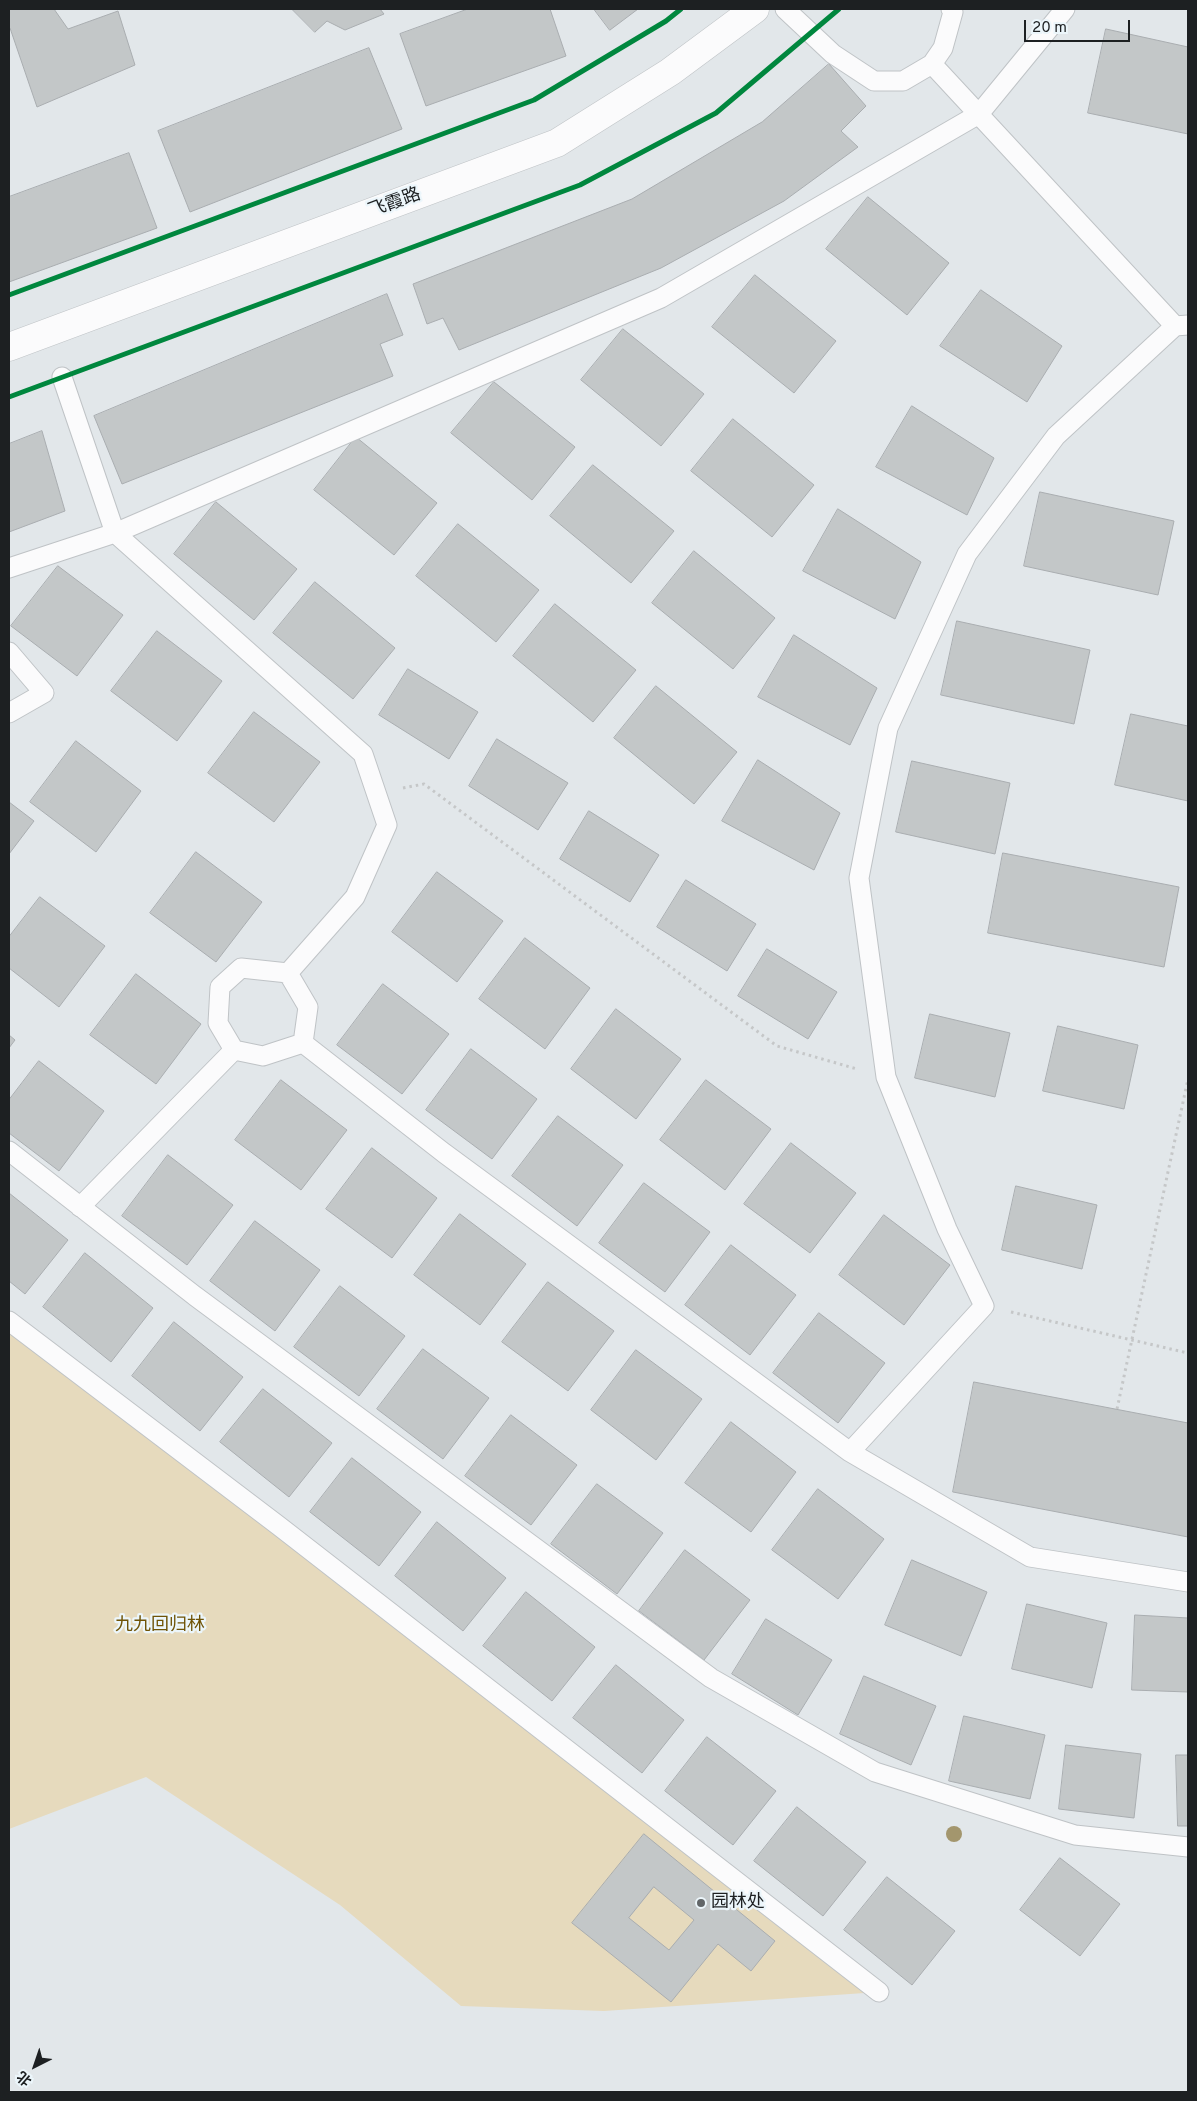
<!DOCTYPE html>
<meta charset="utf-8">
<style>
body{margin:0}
#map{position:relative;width:1197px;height:2101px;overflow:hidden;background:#e2e7ea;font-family:Overpass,"Noto Sans SC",sans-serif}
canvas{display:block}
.frame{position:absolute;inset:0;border:10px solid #1d2022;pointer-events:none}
.north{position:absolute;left:10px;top:2041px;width:50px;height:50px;-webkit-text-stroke:4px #ecf6fb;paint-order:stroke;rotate:221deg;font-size:14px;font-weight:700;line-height:20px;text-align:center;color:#1d2022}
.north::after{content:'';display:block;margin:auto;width:18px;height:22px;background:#1d2022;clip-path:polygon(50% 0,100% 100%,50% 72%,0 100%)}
.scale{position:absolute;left:1024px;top:20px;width:106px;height:22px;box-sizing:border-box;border:2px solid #1d2022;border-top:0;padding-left:6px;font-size:15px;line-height:18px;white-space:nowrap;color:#1d2022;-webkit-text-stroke:4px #ecf6fb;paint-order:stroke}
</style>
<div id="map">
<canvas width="1197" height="2101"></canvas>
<div class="frame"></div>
<div class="north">北</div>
<div class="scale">20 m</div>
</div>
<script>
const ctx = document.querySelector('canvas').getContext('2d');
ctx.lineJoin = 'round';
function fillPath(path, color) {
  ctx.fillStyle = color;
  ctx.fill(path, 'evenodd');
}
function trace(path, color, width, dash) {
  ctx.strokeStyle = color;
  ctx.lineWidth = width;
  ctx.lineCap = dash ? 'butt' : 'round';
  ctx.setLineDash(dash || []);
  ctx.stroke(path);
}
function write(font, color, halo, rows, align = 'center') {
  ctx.font = font + ' Overpass,"Noto Sans SC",sans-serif';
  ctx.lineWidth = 4.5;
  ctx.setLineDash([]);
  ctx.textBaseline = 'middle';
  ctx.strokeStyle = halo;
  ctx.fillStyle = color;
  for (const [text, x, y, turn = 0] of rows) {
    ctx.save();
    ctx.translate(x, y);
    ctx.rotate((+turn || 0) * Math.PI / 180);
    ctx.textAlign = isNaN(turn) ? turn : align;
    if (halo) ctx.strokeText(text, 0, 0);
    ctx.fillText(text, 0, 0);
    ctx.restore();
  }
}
fillPath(new Path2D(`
 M9,1321L879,1992L604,2011L461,2006L340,1905L146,1777L9,1829Z`), '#e6dabd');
const building = new Path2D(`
 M9,9H54L68,29L118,11L135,65L37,107L10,28L9,29Z
 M292,9H380L384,14L345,30L327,21L315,32Z
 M468,9H550L566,56L426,106L400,34Z
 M594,9H638L610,30Z
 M1106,29L1188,47V134L1088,113Z
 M369,48L402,129L190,212L158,131Z
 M829,64L866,106L841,131L858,147L784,201L661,268L459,350L443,318L427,324L413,284L632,199L762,122Z
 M129,153L157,228L9,282V197Z
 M868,197L949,263L907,315L826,249Z
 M755,275L836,341L794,393L712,327Z
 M981,290L1062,346L1027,402L940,346Z
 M387,294L403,335L380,344L393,376L122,484L94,416Z
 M623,329L704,394L661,446L581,380Z
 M494,382L575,447L532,500L451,433Z
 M912,406L994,458L967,515L876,467Z
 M733,419L814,485L772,537L691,471Z
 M42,431L65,511L9,532V444Z
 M356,437L437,503L394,555L314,490Z
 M593,465L674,531L631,583L550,516Z
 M1040,492L1174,521L1158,595L1024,566Z
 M216,502L297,569L254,620L174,554Z
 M838,509L921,562L895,619L803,571Z
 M458,524L539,590L496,642L416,576Z
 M694,551L775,618L733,669L652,603Z
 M58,566L123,615L77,676L11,626Z
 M315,582L395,648L353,699L273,633Z
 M555,604L636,670L593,722L513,656Z
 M957,621L1090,650L1074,724L941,695Z
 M157,631L222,681L177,741L111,691Z
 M794,635L877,688L850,745L758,697Z
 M408,669L478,712L449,759L379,715Z
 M656,686L737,752L694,804L614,738Z
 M254,712L320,762L274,822L208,773Z
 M1131,714L1188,726V801L1115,785Z
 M497,739L568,783L538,830L469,786Z
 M76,741L141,791L96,852L30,802Z
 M758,760L840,813L814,870L722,821Z
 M912,761L1010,783L995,854L896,832Z
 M9,802L34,821L9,854Z
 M589,811L659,855L630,902L560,859Z
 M196,852L262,902L216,962L150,913Z
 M1003,853L1179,887L1164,967L988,933Z
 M437,872L503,921L457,982L392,932Z
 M686,880L756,924L727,971L657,927Z
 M40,897L105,946L59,1007L9,968V937Z
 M525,938L590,988L545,1049L479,999Z
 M767,949L837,992L808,1039L738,996Z
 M136,974L201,1024L156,1084L90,1035Z
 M383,984L449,1034L402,1094L337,1045Z
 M616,1009L681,1059L636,1119L571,1069Z
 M930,1014L1010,1033L995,1097L915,1078Z
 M1058,1026L1138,1045L1124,1109L1043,1091Z
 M9,1035L15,1040L9,1048Z
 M471,1049L537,1099L492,1159L426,1110Z
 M39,1061L104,1111L59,1171L9,1133V1100Z
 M281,1080L347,1130L301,1190L235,1140Z
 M706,1080L771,1129L725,1190L660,1140Z
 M558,1116L623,1165L577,1226L512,1176Z
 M791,1143L856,1193L810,1253L744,1204Z
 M372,1148L437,1198L392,1258L326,1209Z
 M168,1155L233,1205L187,1265L122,1216Z
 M644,1183L710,1232L665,1292L599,1243Z
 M1016,1186L1097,1205L1082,1269L1002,1250Z
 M9,1193L68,1240L25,1294L9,1281Z
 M460,1214L526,1264L480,1325L414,1275Z
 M884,1215L950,1265L904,1325L839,1275Z
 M255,1221L320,1270L275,1331L210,1281Z
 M731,1245L796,1295L750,1355L685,1305Z
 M85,1253L153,1308L111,1362L43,1307Z
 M548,1282L614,1331L568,1391L502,1342Z
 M340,1286L405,1336L359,1396L294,1347Z
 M819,1313L885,1363L838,1423L773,1373Z
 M174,1322L243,1377L200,1431L132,1376Z
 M423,1349L489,1398L443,1459L377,1409Z
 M636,1350L702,1399L656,1460L591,1410Z
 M974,1382L1188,1423V1537L953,1492Z
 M263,1389L332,1443L289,1497L220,1442Z
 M511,1415L577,1465L531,1525L465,1476Z
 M731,1422L796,1472L751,1532L685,1483Z
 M352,1458L421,1512L379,1566L310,1512Z
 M597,1484L663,1533L617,1594L551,1544Z
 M818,1489L884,1539L838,1599L772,1550Z
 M437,1522L506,1578L463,1631L395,1576Z
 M685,1550L750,1600L704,1660L639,1611Z
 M912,1560L987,1592L961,1656L885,1625Z
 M526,1592L595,1647L552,1701L483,1646Z
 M1027,1604L1107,1623L1092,1688L1012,1669Z
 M1135,1615L1188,1618V1692L1132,1690Z
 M766,1619L832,1660L798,1715L732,1674Z
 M616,1665L684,1720L642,1773L573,1718Z
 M864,1676L936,1706L911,1765L840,1734Z
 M964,1716L1045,1735L1030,1799L949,1781Z
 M707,1737L776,1791L733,1845L665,1791Z
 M1066,1745L1141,1754L1134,1818L1059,1809Z
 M1176,1755H1188V1826H1178Z
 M797,1807L866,1862L823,1916L754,1861Z
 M644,1834L775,1941L751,1971L718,1944L671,2002L572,1923ZM654,1887L694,1920L669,1950L629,1918Z
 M1060,1858L1120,1904L1080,1956L1020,1910Z
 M887,1877L955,1931L912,1985L844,1930Z`);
fillPath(building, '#c3c7c8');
trace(building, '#a9adb0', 1);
const lane = new Path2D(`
 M785,9L833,54L874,81H903L932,64L943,48L953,12L951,9
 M932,64L1175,326
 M62,377L115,533L363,754L387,825L355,897L288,973
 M9,568L115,533L661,298L979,114L1065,9
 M9,652L44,693L9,713
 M303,1043L444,1153L850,1452L1030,1557L1188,1582
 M9,1151L195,1296L711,1678L875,1772L1075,1835L1188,1847
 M80,1207L234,1050L263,1056L303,1043L308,1007L288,973L241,968L220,987L218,1023L234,1050
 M9,1321L279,1526L879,1992
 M850,1452L984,1306L947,1229L886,1077L859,878L888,728L967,554L1056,436L1175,326L1188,325`);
const secondary = new Path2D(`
 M9,347L557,143L670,72L755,9`);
trace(lane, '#bfc3c6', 21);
trace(secondary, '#bfc3c6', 29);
trace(new Path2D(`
 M403,788L424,784L777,1046L857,1069
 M1011,1312L1188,1353
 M1117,1409L1188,1079`), '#c5c7c8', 3, [2.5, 4]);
trace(lane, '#fbfbfc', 19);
trace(secondary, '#fbfbfc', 28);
trace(new Path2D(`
 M9,295L534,100L666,21L681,9
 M9,397L580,185L716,113L839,9`), '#00873e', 5);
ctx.fillStyle = '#a3966d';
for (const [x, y] of [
 [954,1834]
]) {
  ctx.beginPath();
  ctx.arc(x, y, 8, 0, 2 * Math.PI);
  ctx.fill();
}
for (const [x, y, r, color] of [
 [701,1903,5,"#626668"]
]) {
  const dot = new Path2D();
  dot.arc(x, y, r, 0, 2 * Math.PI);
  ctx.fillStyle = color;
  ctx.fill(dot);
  trace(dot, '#ecf6fb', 2);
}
write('18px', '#1d2022', '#ecf6fb', [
 ["飞霞路",395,204,-20]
]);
write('18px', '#6f5306', '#ecf6fb', [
 ["九九回归林",160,1626]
]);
write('18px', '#1d2022', '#ecf6fb', [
 ["园林处",711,1903]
], 'left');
</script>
